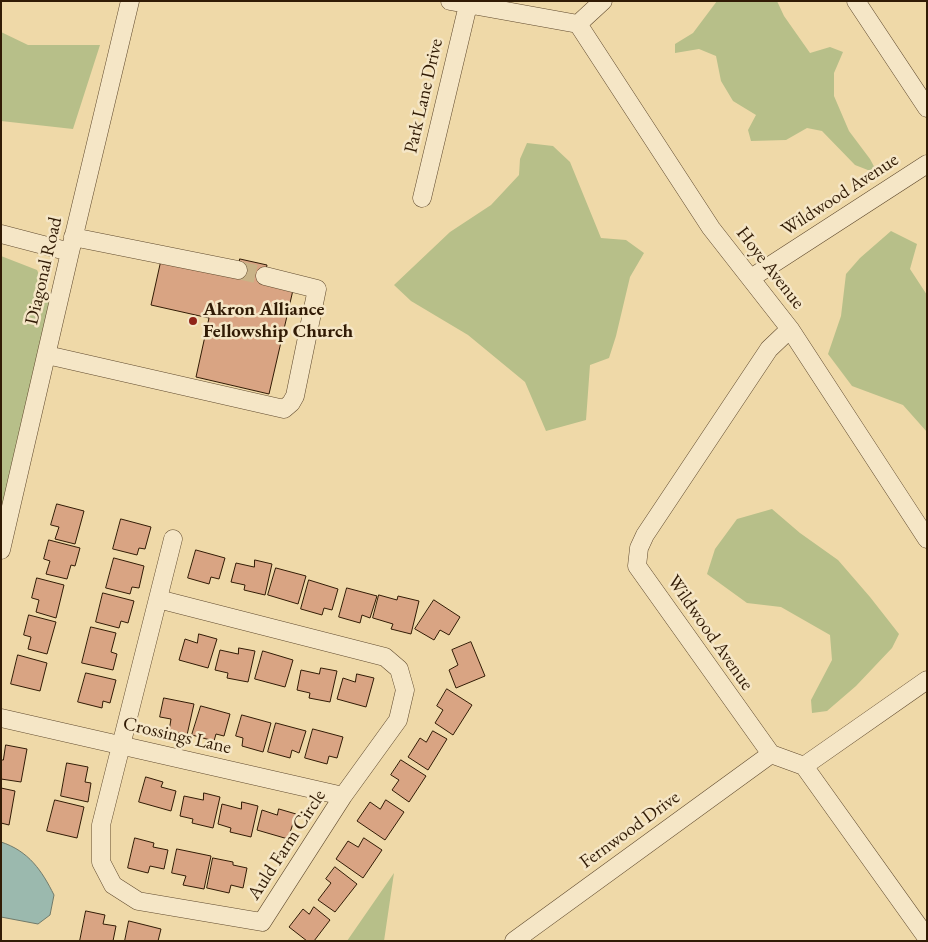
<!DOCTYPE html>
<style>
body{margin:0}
#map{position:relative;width:928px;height:942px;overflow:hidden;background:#efd9a8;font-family:"EB Garamond",serif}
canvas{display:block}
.frame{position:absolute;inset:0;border:2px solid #311b05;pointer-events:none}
</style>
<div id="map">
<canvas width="928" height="942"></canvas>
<div class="frame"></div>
</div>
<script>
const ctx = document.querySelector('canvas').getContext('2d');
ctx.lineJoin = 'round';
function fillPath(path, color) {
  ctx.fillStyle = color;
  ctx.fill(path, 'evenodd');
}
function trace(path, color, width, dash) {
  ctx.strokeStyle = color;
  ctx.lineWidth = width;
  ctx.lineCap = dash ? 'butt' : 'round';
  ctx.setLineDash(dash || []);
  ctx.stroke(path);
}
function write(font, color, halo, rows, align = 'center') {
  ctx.font = font + ' "EB Garamond",serif';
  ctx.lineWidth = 5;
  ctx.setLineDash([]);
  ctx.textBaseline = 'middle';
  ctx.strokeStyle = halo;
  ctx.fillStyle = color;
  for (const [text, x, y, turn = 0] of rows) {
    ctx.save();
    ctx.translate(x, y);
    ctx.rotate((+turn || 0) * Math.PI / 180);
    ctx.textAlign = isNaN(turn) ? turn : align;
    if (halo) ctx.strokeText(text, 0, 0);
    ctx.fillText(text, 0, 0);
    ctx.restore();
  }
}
fillPath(new Path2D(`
 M717,1H777L784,16L810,53L830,47L843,52L834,73V96L849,131L870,159L878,174L855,165L822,131L807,128L786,140L751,141L748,130L756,115L733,101L721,81L716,56L699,49L675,53V44L693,33Z
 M1,32L28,45H100L73,129L1,121Z
 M527,143L553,146L570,162L601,238L626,240L644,253L630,277L616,336L609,358L590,365L586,420L546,431L525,382L468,335L411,301L394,285L450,232L491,205L519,175L520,159Z
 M891,231L917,244L910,269L927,295V432L903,405L852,386L828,354L841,316L846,274L860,258Z
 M1,256L37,270L57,313L1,526Z
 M772,509L800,533L838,560L870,597L899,634L892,648L856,686L827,711L812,713L811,700L832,660L830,635L781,607L747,603L707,574L715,549L737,519Z
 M394,873L384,941H347Z`), '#b7bf89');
const water = new Path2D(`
 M1,842C29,851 42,871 54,895L50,915L38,924L1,917Z`);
fillPath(water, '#9bb9ae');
trace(water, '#717a6a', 1);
const building = new Path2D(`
 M240,259L267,265L263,283L293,290L269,394L196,377L209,318L151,305L161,260L237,276Z
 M57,504L84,511L75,544L55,539L59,527L51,525Z
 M121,519L151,527L145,549L139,548L137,555L113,549Z
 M49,540L80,548L75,566L71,565L67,579L46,574L50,561L44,559Z
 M196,550L225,558L219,579L211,577L209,584L188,578Z
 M114,558L144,566L139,588L132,587L130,594L106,588Z
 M255,560L272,564L265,595L244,590L245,585L231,582L236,563L254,567Z
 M276,568L306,576L298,604L268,595Z
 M37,578L64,585L56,618L36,612L39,600L32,598Z
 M309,580L338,589L332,610L324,608L322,615L301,609Z
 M347,588L377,596L370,618L362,615L360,623L339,617Z
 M103,593L134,601L128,623L121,621L119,628L96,622Z
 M379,595L397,600L398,596L419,601L411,634L391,629L393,624L373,618Z
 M434,600L460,617L449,635L440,630L434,640L415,629Z
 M29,615L56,622L47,654L28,649L31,637L24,635Z
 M91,627L116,633L111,652L117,654L113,670L82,663Z
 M199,634L217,639L208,668L179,660L185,639L197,643Z
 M471,642L485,676L456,688L449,670L458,665L452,650Z
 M239,648L255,651L248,682L227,678L228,673L215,670L220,650L238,654Z
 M263,651L293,660L285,687L255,679Z
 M18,655L47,663L40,691L11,684Z
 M321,668L337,671L330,702L309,698L310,693L297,690L301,670L319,674Z
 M86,673L116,680L110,703L103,701L102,708L78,702Z
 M357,674L374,678L366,707L337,699L343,678L355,682Z
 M447,689L472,705L453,735L435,723L443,710L437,706Z
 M164,698L194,704L187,735L169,731L171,719L160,717Z
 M201,706L230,714L224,736L216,734L214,741L192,735Z
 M242,715L271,723L263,752L242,746L243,738L236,736Z
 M276,723L306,731L299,753L292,750L290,758L268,752Z
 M313,729L343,737L337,758L329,756L327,764L305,758Z
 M433,731L447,739L428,770L408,757L420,738L426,742Z
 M6,745L27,749L21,782L1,779V760H3Z
 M401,760L426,776L409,802L392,790L399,780L391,775Z
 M67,763L88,767L85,782L91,783L88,802L61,796Z
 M146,777L163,782L161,787L176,791L171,811L139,802Z
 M1,788L15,791L9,825L1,823Z
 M204,793L220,797L213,828L192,823L193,819L180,816L184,796L203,800Z
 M55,800L84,807L77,838L47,831Z
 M386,800L404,812L385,840L357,821L370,802L380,809Z
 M242,802L258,806L251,837L230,832L231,828L218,824L222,804L241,809Z
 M279,809L296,814L288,839L257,830L262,810L277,815Z
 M135,838L154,843L153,847L168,850L164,869L150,866L148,873L128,868Z
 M364,838L382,850L363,878L336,859L348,841L358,847Z
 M177,849L211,856L204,889L183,885L186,876L172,873Z
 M213,858L233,862V865L247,868L243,888L231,885L229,893L207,888Z
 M335,867L357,884L335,912L318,900L331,883L326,879Z
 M314,907L330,920L314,941H307L289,927L303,909L309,914Z
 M86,911L105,915L103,924L116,926L113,941H80Z
 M129,921L161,929L158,941H125Z`);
fillPath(building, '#d9a483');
trace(building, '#311b05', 1);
trace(new Path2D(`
 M238,270L265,276`), '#c9b387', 18, [18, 9]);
const minor = new Path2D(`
 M450,1L578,24L603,1
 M856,1L927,108
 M578,24L711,228L790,329L927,539
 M422,198L468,5
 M1,234L70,252
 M73,237L238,270
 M751,278L927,164
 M790,329L769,349L645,535L639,548L637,566L771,754L804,766L927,938
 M47,355L284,409L291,403L295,396L317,289L265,276
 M1,550L70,252L130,1
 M158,599L385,657L399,669L405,690L398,720L343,796L262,922L138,901L113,885L101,862V825L173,539
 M1,718L343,796
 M804,766L927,680
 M514,941L771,754`);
trace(minor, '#604a2e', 19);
trace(minor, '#f5e6c6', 18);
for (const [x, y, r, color] of [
 [193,321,5,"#8f2418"]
]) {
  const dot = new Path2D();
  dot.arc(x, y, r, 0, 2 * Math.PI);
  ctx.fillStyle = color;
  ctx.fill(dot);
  trace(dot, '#f5e6c6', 2);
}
write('19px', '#311b05', '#f5e6c6', [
 ["Park Lane Drive",424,96,-77],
 ["Wildwood Avenue",840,195,-33],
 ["Hoye Avenue",770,268,52],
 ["Diagonal Road",44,271,-77],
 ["Wildwood Avenue",710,633,55],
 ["Crossings Lane",177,736,13],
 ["Fernwood Drive",630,830,-36],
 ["Auld Farm Circle",287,845,-57]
]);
write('bold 19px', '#311b05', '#f5e6c6', [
 ["Akron Alliance",203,310],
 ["Fellowship Church",203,332]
], 'left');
</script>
